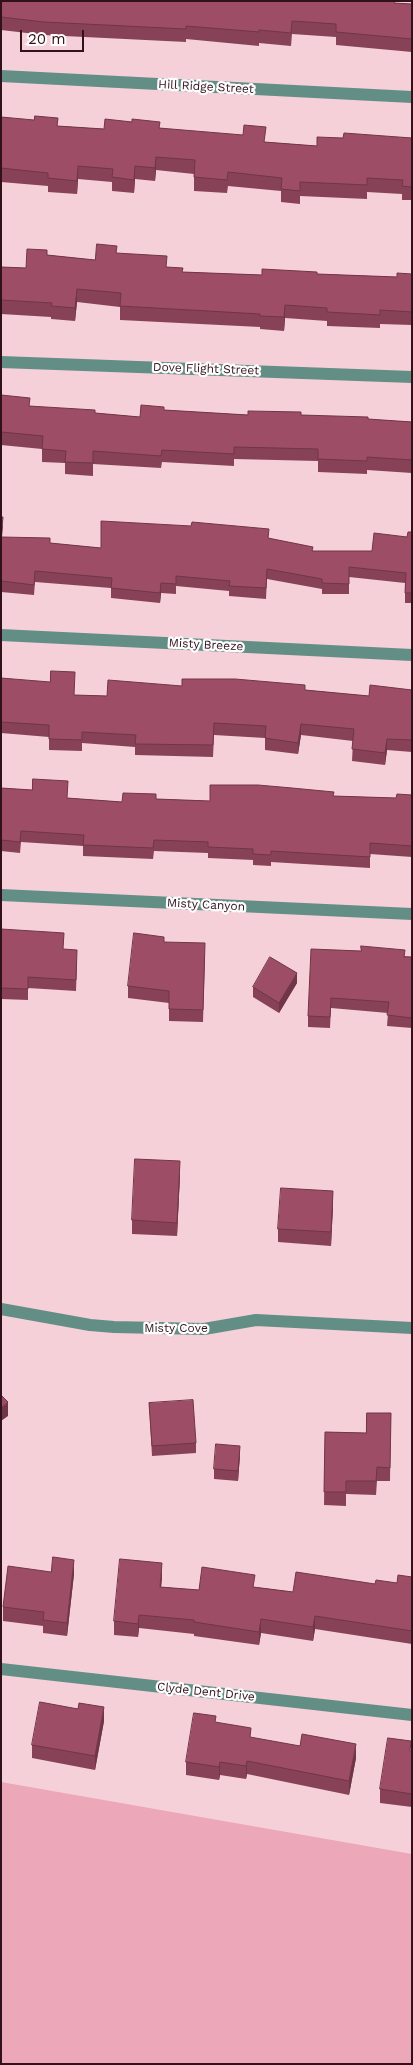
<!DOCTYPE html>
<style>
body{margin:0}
#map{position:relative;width:413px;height:2065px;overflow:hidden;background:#f6d0d9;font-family:"Work Sans",sans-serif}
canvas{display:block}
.frame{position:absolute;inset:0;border:2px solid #31111b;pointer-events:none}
.scale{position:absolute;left:20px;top:30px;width:64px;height:22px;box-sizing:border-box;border:2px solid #31111b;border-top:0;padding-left:6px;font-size:15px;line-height:18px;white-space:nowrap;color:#31111b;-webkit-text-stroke:4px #fdfdfd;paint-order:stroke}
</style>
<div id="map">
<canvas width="413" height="2065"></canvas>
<div class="frame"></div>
<div class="scale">20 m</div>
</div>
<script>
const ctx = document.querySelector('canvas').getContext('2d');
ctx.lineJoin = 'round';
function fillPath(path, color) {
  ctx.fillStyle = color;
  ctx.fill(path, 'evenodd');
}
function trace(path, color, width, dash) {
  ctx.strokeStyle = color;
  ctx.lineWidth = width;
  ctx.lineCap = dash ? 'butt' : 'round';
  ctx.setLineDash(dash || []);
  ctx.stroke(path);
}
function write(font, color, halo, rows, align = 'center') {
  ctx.font = font + ' "Work Sans",sans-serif';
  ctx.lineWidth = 4.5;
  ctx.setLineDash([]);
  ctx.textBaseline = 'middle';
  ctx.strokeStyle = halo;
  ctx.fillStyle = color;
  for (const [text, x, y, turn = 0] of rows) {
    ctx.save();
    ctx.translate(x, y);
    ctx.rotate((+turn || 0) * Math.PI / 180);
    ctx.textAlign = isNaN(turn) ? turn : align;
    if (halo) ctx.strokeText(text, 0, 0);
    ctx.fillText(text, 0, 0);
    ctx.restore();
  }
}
fillPath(new Path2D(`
 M1,1782L412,1854V2064H1Z`), '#eca7b9');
trace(new Path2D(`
 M1,76L412,97
 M1,362L412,377
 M1,635L412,655
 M1,895L412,914
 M1,1309L90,1325L114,1327L204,1329L256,1320L412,1328
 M1,1669L412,1715`), '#638e86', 12);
fillPath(new Path2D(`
 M1,1L395,3L412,4V52L336,45V37L292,34L291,46L259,43V46L186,39V42L44,35L1,30Z
 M1,117L58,126L104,129L160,128L266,142L317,146L343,138H412V200H402V194L367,192V199L300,196V204L281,202V191L228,186L227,193L194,191V174L156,170L155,181L135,179L134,193L112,191V182L78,179L77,194L48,192V186L1,182Z
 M117,253L167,267L183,272L262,275L317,274L397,277L412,274V325L380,324V328L327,326V321L285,318L284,331L260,329V327L120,320V307L77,302L75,321L51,319V317L1,314V267L26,268L47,255L95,260Z
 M1,395L30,406L95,413L140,417L164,410L248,415H301L412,422V473L367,470V474L318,472V461L234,459V466L162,462L161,468L93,464V476L65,474V463L42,462V449L1,445Z
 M1,517L3,527L2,537L50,543L101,548L269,538L313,551H372L407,537L412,532V603H405V583L349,577V594H322V589L267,579L266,599L229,596V591L176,586V594L161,593L160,603L111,598V588L35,582L34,595L1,592Z
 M1,678L75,695L107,696L182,686L305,690L369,696L412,690V752L387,750L385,765L352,761L353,741L301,735L298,754L265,750V738L214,735L213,757L135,755V747L82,743V751L49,750V737L1,733Z
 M1,788L32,790L67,798L122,802L156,799L210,801L334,796L396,798L412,795V857L370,854V868L271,862V866L253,865V860L208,858V853L154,851L153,859L83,856V846L21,842L20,853L1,851Z
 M1,929L63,949L77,961L76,991L28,988V1000L1,999Z
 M164,942L205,955L203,1022L169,1021V1003L128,998V986Z
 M361,951L412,957V1028L387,1026L388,1013L331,1008L330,1028L308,1027V1016Z
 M297,983L279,1013L253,997V987Z
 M180,1175L177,1236L132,1234V1220Z
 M333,1205L331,1246L278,1242V1229Z
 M149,1403L196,1443V1453L152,1456Z
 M391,1413L390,1481H377L376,1495L346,1494V1506L324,1505L325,1432L366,1433Z
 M240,1455L238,1481L214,1479V1469Z
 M51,1572L74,1574L67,1636L43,1633V1626L3,1621V1607Z
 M162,1577L161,1587L199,1590L255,1587L293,1592L375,1584L397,1583L412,1577V1644L315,1629L313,1641L261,1633L259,1645L194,1636V1634L139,1628L138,1637L114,1635V1621Z
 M78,1709L104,1721L95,1770L32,1758V1745Z
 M216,1722L251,1738L356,1758L349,1795L247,1774L246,1779L220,1775L219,1780L186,1775V1762Z
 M411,1751L412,1807L380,1803V1789Z`), '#884258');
fillPath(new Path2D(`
 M156,157V170L155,181V168Z
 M78,166V179L77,194V181Z
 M135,166V179L134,193V180Z
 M77,289V302L75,321V308Z
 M285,305V318L284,331V317Z
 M161,583V593L160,603V593Z
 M301,724V735L298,754V743Z
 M387,739V750L385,765V753Z
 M297,973V983L279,1013V1003Z
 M180,1161V1175L177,1236V1223Z
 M333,1191V1205L331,1246V1232Z
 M8,1402V1416L1,1421V1408Z
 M240,1446V1455L238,1481V1471Z
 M74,1560V1574L67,1636V1623Z
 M162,1563V1577L160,1600V1587Z
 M139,1615V1628L138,1637V1624Z
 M315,1616V1629L313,1641V1627Z
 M261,1619V1633L259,1645V1632Z
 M104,1707V1721L95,1770V1756Z
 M356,1744V1758L349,1795V1781Z
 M247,1761V1774L246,1779V1766Z
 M220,1762V1775L219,1780V1767Z`), '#6f3647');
const building = new Path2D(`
 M1,1H395L394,3L412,4V39L336,32V24L292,21L291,33L259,30V32L186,26V29L44,22L1,17Z
 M35,116L58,118L57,126L104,129L105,119L132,122V119L160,122L159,128L243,135L244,125L266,127L264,142L317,146V137L343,138L344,133L412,138V187L402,186L403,180L367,178V185L300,182V191L281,189L282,178L228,172L227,180L194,177L195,160L156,157L155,168L135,166L134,180L112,177L113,169L78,166L77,181L48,178V173L1,168V117L34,120Z
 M97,244L117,246L116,253L167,256L166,267L183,268L182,272L262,275V269L317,272V274L397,277V273L412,274V312L380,310V315L327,312V308L285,305L284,317L260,316V314L120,306L121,293L77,289L75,308L51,306L52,303L1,300V267L26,268L27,249L47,250V255L95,260Z
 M1,395L30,398L29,406L95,410V413L140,417L141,405L164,407V410L248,415V411L301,412V415L368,417V419L412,422V460L367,457V461L318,459V449L234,447V454L162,450L161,456L93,451V463L65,462L66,451L42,449L43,436L1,432Z
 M1,517H3L1,537L50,538V543L101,548V521L191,526L192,522L269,529L268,538L313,547L312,551H372L374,533L407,537L408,532H412V593H405L406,573L349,567V584L322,583V579L267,569L266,588L229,586L230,581L176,576V584L161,583L160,593L111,588L112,578L35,571L34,585L1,581Z
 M51,671L75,672L74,695L107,696L108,680L182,686V679H235L305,685V690L369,696L370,685L412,690V740L387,739L385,753L352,749L354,729L301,724L298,743L265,738L266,726L214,723L213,745L135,744L136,735L82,732V740L49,739V725L1,722V678L50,682Z
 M33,779L68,781L67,798L122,802L123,793L156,794V799L210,801V785H258L292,788L334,792L333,796L396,798L397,794L412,795V846L370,843V857L271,851V855L253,854V849L208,847V842L154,840L153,848L83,845L84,835L21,831L20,842L1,840V788L32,790Z
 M1,929L64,933L63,949L77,950L76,980L28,977V989L1,988Z
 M134,933L164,937V942L205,943L203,1010L169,1009V991L128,986Z
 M361,946L405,950L404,957H412V1018L387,1015L389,1002L331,998L330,1017L308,1016L311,949L361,951Z
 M270,957L297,973L279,1003L253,987Z
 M135,1159L180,1161L177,1223L132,1220Z
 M281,1188L333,1191L331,1232L278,1229Z
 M1,1395L8,1402L1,1408Z
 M193,1400L196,1443L152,1446L149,1403Z
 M367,1413H391L390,1468L377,1467L376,1481H346V1492H324L325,1432L366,1433Z
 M216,1444L240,1446L238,1471L214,1469Z
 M53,1557L74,1560L67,1623L43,1620L44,1612L3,1607L8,1566L51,1572Z
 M120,1559L162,1563L160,1587L199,1590L202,1567L255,1575L253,1587L293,1592L296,1572L375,1584L376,1580L397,1583L398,1575L412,1577V1631L315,1616L313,1627L261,1619L259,1632L194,1622V1620L139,1615L138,1624L114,1621Z
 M40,1702L78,1709L79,1703L104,1707L95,1756L32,1745Z
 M194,1713L216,1716L215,1722L251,1728L250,1737L300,1746L302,1734L356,1744L349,1781L247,1761L246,1766L220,1762L219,1767L186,1762Z
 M388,1738L411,1741L410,1751L412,1752V1794L380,1789Z`);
fillPath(building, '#9e4d66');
trace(building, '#6f3647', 1);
write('12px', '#31111b', '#fdfdfd', [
 ["Hill Ridge Street",206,87,3],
 ["Dove Flight Street",206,369,2],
 ["Misty Breeze",206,645,3],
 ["Misty Canyon",206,905,3],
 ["Misty Cove",176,1328],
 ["Clyde Dent Drive",206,1692,6]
]);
</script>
